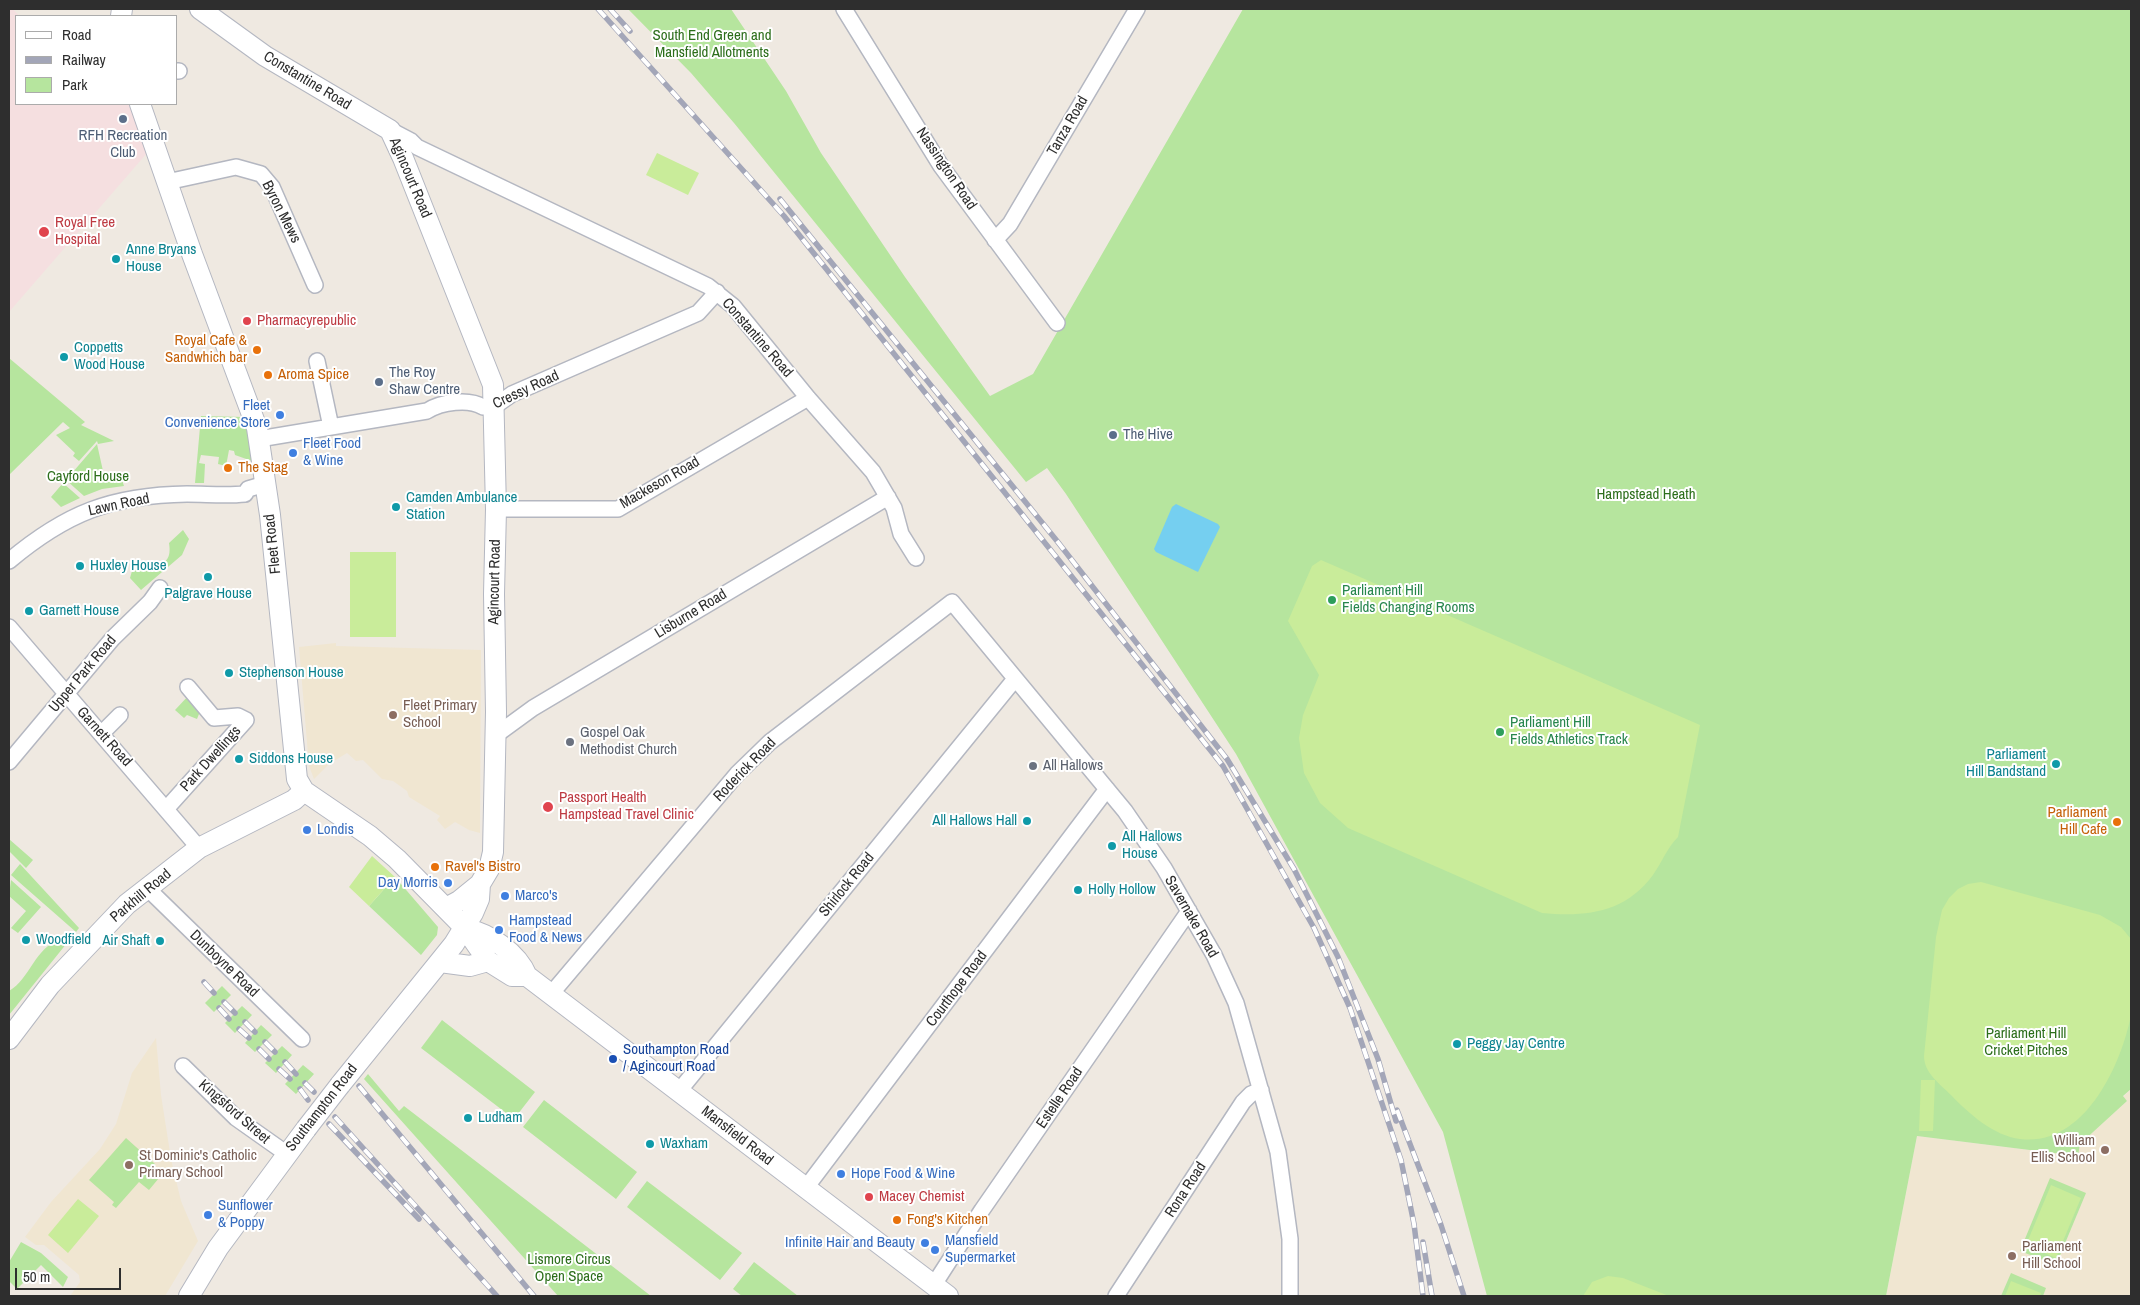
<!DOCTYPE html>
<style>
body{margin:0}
#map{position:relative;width:2140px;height:1305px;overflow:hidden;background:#efe9e1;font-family:"Archivo Narrow",sans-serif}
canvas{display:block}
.frame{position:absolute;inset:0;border:10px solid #2e2e2e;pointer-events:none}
.legend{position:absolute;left:15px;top:15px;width:162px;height:90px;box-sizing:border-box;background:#fff;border:1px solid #ababab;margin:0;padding:6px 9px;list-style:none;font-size:15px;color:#2e2e2e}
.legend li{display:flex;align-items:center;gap:10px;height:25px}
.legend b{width:25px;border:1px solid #ababab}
.scale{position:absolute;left:15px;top:1268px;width:106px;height:22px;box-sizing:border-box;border:2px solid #2e2e2e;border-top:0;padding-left:6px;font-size:15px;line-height:18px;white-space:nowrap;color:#2e2e2e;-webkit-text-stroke:4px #fff;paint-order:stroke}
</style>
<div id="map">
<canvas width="2140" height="1305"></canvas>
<div class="frame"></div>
<ul class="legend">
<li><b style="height:6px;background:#fff"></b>Road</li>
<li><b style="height:6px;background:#a3a6b8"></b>Railway</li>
<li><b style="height:14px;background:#b6e59e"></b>Park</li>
</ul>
<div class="scale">50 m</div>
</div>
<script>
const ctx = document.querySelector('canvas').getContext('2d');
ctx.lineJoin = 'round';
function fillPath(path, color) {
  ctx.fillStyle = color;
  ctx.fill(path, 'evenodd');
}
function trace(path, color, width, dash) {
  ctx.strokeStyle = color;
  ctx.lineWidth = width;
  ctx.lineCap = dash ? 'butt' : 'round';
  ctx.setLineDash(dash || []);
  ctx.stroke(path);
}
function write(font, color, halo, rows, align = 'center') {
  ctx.font = font + ' "Archivo Narrow",sans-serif';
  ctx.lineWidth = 4;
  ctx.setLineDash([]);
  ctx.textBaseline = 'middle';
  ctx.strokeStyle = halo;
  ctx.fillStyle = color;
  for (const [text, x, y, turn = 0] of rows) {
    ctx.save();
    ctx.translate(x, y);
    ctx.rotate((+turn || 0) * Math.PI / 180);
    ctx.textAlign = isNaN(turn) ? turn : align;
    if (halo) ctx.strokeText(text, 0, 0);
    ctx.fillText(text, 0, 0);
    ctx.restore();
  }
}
fillPath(new Path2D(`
 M336,643V646L481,650L480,833L469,830L455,822L445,829L437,820L440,816L409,797L407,791L393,781L382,779L363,760L356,761L347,753L329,764L314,779L309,766L299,647Z
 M156,1038L161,1095L171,1159L181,1201L198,1241L165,1296H70L80,1282L79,1275L44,1245H36L25,1237L51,1202L100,1149L116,1124L132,1073Z
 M2131,1089V1296H1886L1917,1136L2078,1156L2080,1144L2127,1101L2123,1097Z`), '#f0e6d1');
fillPath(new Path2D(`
 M9,9H13L19,16H16V104H130L148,152L9,312Z`), '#f5dfe0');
fillPath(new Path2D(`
 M628,9H731L786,91L821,153L905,277L990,396L1033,374L1243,9H2131V1089L2123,1096L2127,1101L2080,1144L2078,1156L1917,1136L1886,1296H1487L1443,1132L1236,754L1066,494L1047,468L1026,482L734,123L691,73Z
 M9,358L85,422L81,425L114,441L98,444L97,441L79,461L73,456L75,453L56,435L70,428L63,422L9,475Z
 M201,416L245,417L252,461L235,455L234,451L229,450L226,466L218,464L219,457L201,455L199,463L205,464L204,483H195Z
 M97,444L105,480L121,477L124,486L102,489L84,496L66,480Z
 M63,483L80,498L61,507L51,497Z
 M183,530L189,539L182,555L141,590L130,578L132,571C146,560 174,574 169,543Z
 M190,694L201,709L197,719L187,715L184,718L175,710Z
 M9,839L33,860L26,868L9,851Z
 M20,864L79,928L76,932L11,875Z
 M395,877L438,927L437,935L421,955L369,906Z
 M11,880L41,907L18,933L11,928L26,911L9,896Z
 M61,939L66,940L67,943L9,1015V991C30,979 35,947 61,939Z
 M222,986L231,995L214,1012L205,1003Z
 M242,1006L252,1015L235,1033L225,1023Z
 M442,1020L535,1092L514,1119L421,1048Z
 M261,1025L272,1035L255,1052L245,1043Z
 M282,1046L292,1055L276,1073L265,1063Z
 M303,1065L314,1074L296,1094L285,1084Z
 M368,1074L399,1111L404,1106L651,1296H558L364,1079Z
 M544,1100L637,1172L616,1199L523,1127Z
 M126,1138L155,1164L150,1170L159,1178L149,1190L139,1182L116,1208L112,1205L114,1202L89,1180Z
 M2050,1178L2086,1193L2056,1265L2020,1251Z
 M647,1181L742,1253L720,1280L627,1207Z
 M21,1242L41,1253L68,1277L63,1287L41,1265L17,1289L9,1281V1262Z
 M754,1262L798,1296H742L733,1289Z
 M2011,1273L2046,1288L2043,1296H2001Z`), '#b6e59e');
fillPath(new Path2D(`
 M657,153L699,173L688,195L646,175Z
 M350,552H396V637H350Z
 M1321,560L1700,725L1678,837C1667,848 1662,862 1653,875C1625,913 1586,917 1542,913L1348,828L1320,803L1304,773L1299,738L1303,715L1319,675L1288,621L1312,566Z
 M372,856L395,877L369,906L349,887Z
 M1981,882L2100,915L2121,927L2131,939C2131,962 2135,993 2131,1015C2121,1066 2084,1147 2020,1139C1994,1136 1968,1113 1951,1095C1940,1084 1924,1073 1924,1056L1936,937L1942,910L1949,898L1958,889L1968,884Z
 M1921,1080H1935L1933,1131H1919Z
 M2051,1185L2081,1198L2056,1258L2026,1245Z
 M78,1199L99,1216L68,1253L48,1235Z
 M1608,1276L1623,1278L1669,1296H1583L1592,1282Z
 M2011,1281L2041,1293L2040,1296H2005Z`), '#c9ec9a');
fillPath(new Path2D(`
 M1176,504L1218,524L1220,527L1198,572L1156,552L1154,549L1172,507Z`), '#75cff0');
const street = new Path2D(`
 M844,9L941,166L1057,323
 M176,71H179
 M390,130L411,141L417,147L708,286L733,306L808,398L873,472L894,508L901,534L916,558
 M167,182L236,167L261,174L272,187L315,285
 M995,240L1010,224L1137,9
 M317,361L331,427
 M259,439L427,411C441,402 469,398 483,407L495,406L512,394L698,313L717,292
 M496,509H618L808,398
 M9,561C66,513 112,495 187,494C207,494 225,496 245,494L248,489L265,484
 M9,627L199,848
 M102,733L120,715
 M496,735L533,708L888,497
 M9,762L113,638L150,602L160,588
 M167,808L246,720L238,716L214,718L188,687
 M147,888L302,1039
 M551,994L737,774L770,742L952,602L1125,811L1164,868L1214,955L1236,1003L1278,1152L1290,1239V1296
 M183,1066L236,1118L287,1154
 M679,1091L1015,679
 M805,1189L1107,789
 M933,1286L982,1210L1189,911
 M1116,1296L1243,1102L1251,1094L1261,1090`);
const secondary = new Path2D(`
 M200,9L265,56L390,130L403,158L493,385L496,509L494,594L496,712L493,852L489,869L480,884L479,899L473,913L454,944L340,1085
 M121,16L122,9
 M140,104L192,254L257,428L270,515L297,779L304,791L370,836L397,859L465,928L488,961L512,976H527
 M446,908L459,901L480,884
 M465,928C489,934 517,952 527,976L948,1296
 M440,962L470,966L488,961
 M9,1039L50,985L127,904L199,848L294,800L304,791
 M189,1296L218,1248L306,1129`);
trace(street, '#b4b7c1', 18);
trace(secondary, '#b4b7c1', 22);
trace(street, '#fff', 15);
trace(secondary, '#fff', 20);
const rail = new Path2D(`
 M598,9L784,216L1223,766L1314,928L1350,1008L1401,1160L1414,1224L1423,1296
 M610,9L630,31
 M780,199L1057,541L1227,759L1294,869L1338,957L1378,1059L1396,1121
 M204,982L214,993
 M224,1002L235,1013
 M219,1008L229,1019
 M245,1022L255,1032
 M239,1029L249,1038
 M265,1042L275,1052
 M259,1049L269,1059
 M285,1062L296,1074
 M279,1069L290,1079
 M305,1083L314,1092
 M359,1086L534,1296
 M300,1089L308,1100
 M1397,1110L1441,1225L1464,1296
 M335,1117L497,1296
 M329,1124L419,1219
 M1423,1242L1432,1296`);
trace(rail, '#a3a6b8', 5.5);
trace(rail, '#fff', 4, [11]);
const secondaryBridge = new Path2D(`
 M306,1129L340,1085`);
trace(secondaryBridge, '#b4b7c1', 22, []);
trace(secondaryBridge, '#fff', 20);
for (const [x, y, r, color] of [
 [123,119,5,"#5c6f8a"],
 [44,232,6,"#e0444e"],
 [116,259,5,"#0f9aa8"],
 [247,321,5,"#e0444e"],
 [257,350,5,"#e8710a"],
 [64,357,5,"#0f9aa8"],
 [268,375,5,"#e8710a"],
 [379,382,5,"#5c6f8a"],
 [280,415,5,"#3f7fe0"],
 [1113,435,5,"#5c6f8a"],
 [293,453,5,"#3f7fe0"],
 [228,468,5,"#e8710a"],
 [396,507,5,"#0f9aa8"],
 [80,566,5,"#0f9aa8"],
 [208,577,5,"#0f9aa8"],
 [1332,600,5,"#2e9e5b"],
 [29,611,5,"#0f9aa8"],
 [229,673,5,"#0f9aa8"],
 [393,715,5,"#8d6e63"],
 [1500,732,5,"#2e9e5b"],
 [570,742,5,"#6b7280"],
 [239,759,5,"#0f9aa8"],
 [2056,764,5,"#0f9aa8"],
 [1033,766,5,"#6b7280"],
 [548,807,6,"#e0444e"],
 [1027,821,5,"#0f9aa8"],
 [2117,822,5,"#e8710a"],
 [307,830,5,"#3f7fe0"],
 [1112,846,5,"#0f9aa8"],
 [435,867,5,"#e8710a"],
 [448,883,5,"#3f7fe0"],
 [1078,890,5,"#0f9aa8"],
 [505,896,5,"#3f7fe0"],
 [499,930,5,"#3f7fe0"],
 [26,940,5,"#0f9aa8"],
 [160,941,5,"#0f9aa8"],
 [1457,1044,5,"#0f9aa8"],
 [613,1059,5,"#1a4fb4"],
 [468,1118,5,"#0f9aa8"],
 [650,1144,5,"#0f9aa8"],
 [2105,1150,5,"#8d6e63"],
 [129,1165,5,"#8d6e63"],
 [841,1174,5,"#3f7fe0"],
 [869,1197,5,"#e0444e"],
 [208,1215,5,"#3f7fe0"],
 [897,1220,5,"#e8710a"],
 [925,1243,5,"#3f7fe0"],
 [935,1250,5,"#3f7fe0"],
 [2012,1256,5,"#8d6e63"]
]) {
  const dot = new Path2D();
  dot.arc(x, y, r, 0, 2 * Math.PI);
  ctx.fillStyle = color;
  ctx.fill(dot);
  trace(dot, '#fff', 2);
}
write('15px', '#2c6e1b', '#fff', [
 ["South End Green and",712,36],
 ["Mansfield Allotments",712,53],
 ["Cayford House",88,477],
 ["Hampstead Heath",1646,495],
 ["Parliament Hill",2026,1034],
 ["Cricket Pitches",2026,1051],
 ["Lismore Circus",569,1260],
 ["Open Space",569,1277]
]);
write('15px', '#2e2e2e', '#fff', [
 ["Constantine Road",307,81,31],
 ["Tanza Road",1068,126,-60],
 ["Nassington Road",946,169,56],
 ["Agincourt Road",410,178,67],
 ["Byron Mews",281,212,63],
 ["Constantine Road",757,338,49],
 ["Cressy Road",526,390,-25],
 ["Mackeson Road",660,483,-30],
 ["Lawn Road",119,505,-12],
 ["Fleet Road",273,544,-96],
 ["Agincourt Road",495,582,-89],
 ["Lisburne Road",691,614,-31],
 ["Upper Park Road",83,674,-50],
 ["Garnett Road",104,737,48],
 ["Park Dwellings",211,759,-48],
 ["Roderick Road",745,770,-46],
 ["Shirlock Road",847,885,-51],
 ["Parkhill Road",141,896,-40],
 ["Savernake Road",1191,917,60],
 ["Dunboyne Road",224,964,44],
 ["Courthope Road",957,989,-53],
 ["Estelle Road",1060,1098,-56],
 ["Southampton Road",322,1108,-52],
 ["Kingsford Street",234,1112,41],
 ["Mansfield Road",737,1136,38],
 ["Rona Road",1186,1190,-57]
]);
write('15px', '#4e5e75', '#fff', [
 ["RFH Recreation",123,136,"center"],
 ["Club",123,153,"center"],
 ["The Roy",389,373],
 ["Shaw Centre",389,390],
 ["The Hive",1123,435]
], 'left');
write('15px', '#be3a42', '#fff', [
 ["Royal Free",55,223],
 ["Hospital",55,240],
 ["Pharmacyrepublic",257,321],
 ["Passport Health",559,798],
 ["Hampstead Travel Clinic",559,815],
 ["Macey Chemist",879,1197]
], 'left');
write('15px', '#0d838f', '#fff', [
 ["Anne Bryans",126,250],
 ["House",126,267],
 ["Coppetts",74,348],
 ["Wood House",74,365],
 ["Camden Ambulance",406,498],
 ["Station",406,515],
 ["Huxley House",90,566],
 ["Palgrave House",208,594,"center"],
 ["Garnett House",39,611],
 ["Stephenson House",239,673],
 ["Parliament",2046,755,"right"],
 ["Hill Bandstand",2046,772,"right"],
 ["Siddons House",249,759],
 ["All Hallows Hall",1017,821,"right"],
 ["All Hallows",1122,837],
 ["House",1122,854],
 ["Holly Hollow",1088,890],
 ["Woodfield",36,940],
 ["Air Shaft",150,941,"right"],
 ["Peggy Jay Centre",1467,1044],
 ["Ludham",478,1118],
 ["Waxham",660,1144]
], 'left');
write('15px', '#c56008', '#fff', [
 ["Royal Cafe &",247,341,"right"],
 ["Sandwhich bar",247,358,"right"],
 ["Aroma Spice",278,375],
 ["The Stag",238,468],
 ["Parliament",2107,813,"right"],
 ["Hill Cafe",2107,830,"right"],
 ["Ravel's Bistro",445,867],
 ["Fong's Kitchen",907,1220]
], 'left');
write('15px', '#366cbe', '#fff', [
 ["Fleet",270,406,"right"],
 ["Convenience Store",270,423,"right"],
 ["Fleet Food",303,444],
 ["& Wine",303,461],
 ["Londis",317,830],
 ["Day Morris",438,883,"right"],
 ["Marco's",515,896],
 ["Hampstead",509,921],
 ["Food & News",509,938],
 ["Hope Food & Wine",851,1174],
 ["Sunflower",218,1206],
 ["& Poppy",218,1223],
 ["Mansfield",945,1241],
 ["Supermarket",945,1258],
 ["Infinite Hair and Beauty",915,1243,"right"]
], 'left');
write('15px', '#27864d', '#fff', [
 ["Parliament Hill",1342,591],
 ["Fields Changing Rooms",1342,608],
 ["Parliament Hill",1510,723],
 ["Fields Athletics Track",1510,740]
], 'left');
write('15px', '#785e54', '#fff', [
 ["Fleet Primary",403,706],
 ["School",403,723],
 ["William",2095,1141,"right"],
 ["Ellis School",2095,1158,"right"],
 ["St Dominic's Catholic",139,1156],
 ["Primary School",139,1173],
 ["Parliament",2022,1247],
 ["Hill School",2022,1264]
], 'left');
write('15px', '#5b616d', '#fff', [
 ["Gospel Oak",580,733],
 ["Methodist Church",580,750],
 ["All Hallows",1043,766]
], 'left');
write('15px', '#164399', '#fff', [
 ["Southampton Road",623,1050],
 ["/ Agincourt Road",623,1067]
], 'left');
</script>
